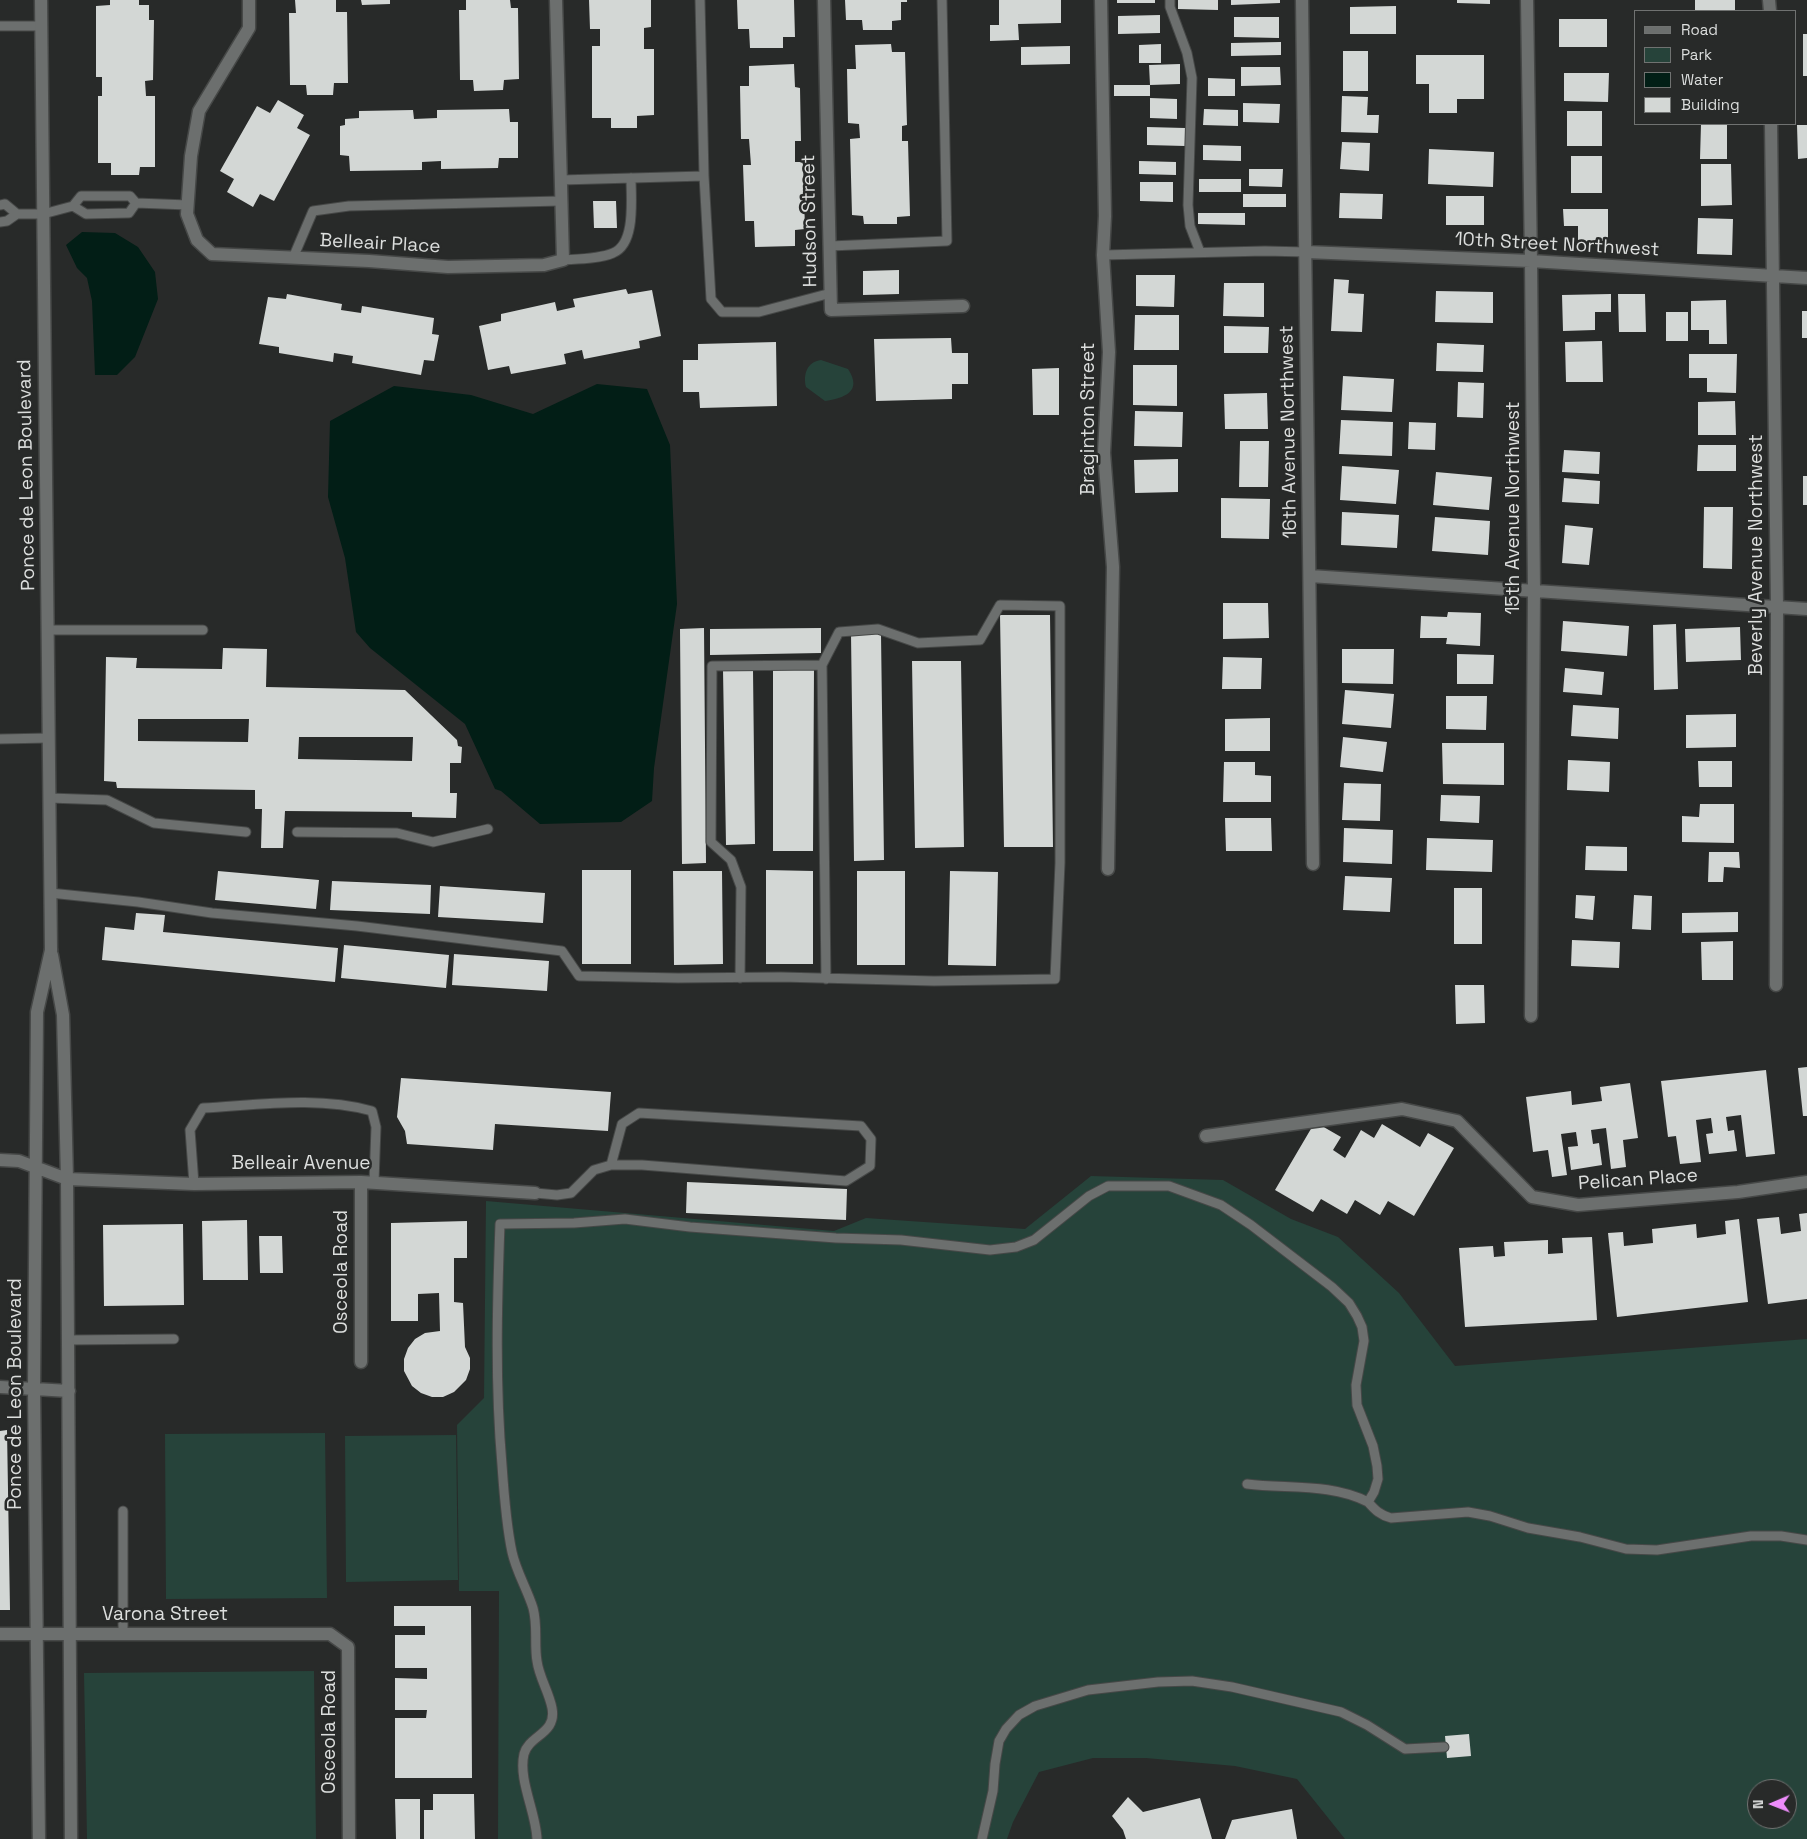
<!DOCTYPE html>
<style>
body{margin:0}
#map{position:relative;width:1807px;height:1839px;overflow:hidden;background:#282a29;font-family:"Space Grotesk",sans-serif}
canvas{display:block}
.legend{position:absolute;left:1634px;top:10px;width:162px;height:115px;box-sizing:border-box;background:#282a29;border:1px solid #707271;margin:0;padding:6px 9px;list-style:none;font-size:15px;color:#dcdedd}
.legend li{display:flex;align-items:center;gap:10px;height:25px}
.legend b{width:25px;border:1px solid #707271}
.north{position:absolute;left:1747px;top:1779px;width:50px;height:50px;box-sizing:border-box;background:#282a29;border:1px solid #707271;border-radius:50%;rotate:269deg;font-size:14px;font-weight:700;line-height:20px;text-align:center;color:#dcdedd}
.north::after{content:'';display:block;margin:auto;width:18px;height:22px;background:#ed8cfa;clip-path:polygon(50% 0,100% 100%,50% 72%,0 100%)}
</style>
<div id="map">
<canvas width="1807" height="1839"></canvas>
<ul class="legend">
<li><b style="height:6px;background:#6c6f6e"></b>Road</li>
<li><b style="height:14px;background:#26433a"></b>Park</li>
<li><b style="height:14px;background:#021e16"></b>Water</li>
<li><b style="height:14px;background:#d3d7d5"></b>Building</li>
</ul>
<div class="north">N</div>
</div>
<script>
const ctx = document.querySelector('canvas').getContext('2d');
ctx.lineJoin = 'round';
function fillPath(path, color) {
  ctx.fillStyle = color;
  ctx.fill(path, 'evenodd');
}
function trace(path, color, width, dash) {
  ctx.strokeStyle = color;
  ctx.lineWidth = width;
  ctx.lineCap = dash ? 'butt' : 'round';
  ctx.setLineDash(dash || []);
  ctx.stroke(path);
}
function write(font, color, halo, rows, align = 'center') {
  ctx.font = font + ' "Space Grotesk",sans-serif';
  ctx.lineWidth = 5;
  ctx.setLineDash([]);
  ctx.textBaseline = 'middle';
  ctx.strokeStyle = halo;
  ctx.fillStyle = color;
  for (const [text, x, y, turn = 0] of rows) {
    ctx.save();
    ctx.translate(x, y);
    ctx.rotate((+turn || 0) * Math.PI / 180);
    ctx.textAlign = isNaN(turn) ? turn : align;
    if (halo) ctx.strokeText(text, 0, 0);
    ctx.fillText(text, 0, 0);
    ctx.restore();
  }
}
fillPath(new Path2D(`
 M821,360L848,369C863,392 844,398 825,401L806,387C803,374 807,362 821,360Z
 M1091,1176L1223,1180L1291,1219L1338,1237L1399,1293L1455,1366L1807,1339V1839H1345L1297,1779L1235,1766L1146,1758H1093L1039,1772L1013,1822L1007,1839H498L499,1591H459L457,1425L484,1398L486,1201L834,1231L866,1218L1025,1229ZM1757,1789H1787V1819H1757Z
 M325,1433L327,1598L166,1599L165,1434Z
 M456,1435L458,1580L346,1582L345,1436Z
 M314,1671L316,1839H87L84,1673Z`), '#26433a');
fillPath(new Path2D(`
 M82,232L115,233L138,247L155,272L158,299L135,357L117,375H95L92,301L87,278L77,268L66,245Z
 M597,384L647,389L670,445L677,604L654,768L652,801L621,822L540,824L501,791L495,789L465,724L370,648L356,632L345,558L328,497L330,421L394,386L471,395L533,414Z`), '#021e16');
fillPath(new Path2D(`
 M110,0H139V5H149V20H154L153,80L145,81L146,96H155V167H140L139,175H111V163H98V96H102V77H96V6L110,5Z
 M295,0H336V12H347L348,83H334L333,95H307L306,85H290L289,13H296Z
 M361,0H390V4L362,5Z
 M466,0H510L511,8H518L519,79L504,80L503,90L474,91L473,80H460L459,10H466Z
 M589,0H651V27L644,28V49H654V115L637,116V128H611V118H592V46H600V29H590Z
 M737,0H794L795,37H783V48H750L749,29H738Z
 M845,0H907V2H901V20L892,21V30H863L862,20H846Z
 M999,0H1061V23L1018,24L1019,40L990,41V25H999Z
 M1117,0H1155V3H1117Z
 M1178,0H1218V10L1178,9Z
 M1231,0H1280V3L1231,5Z
 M1457,0H1490V4L1457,3Z
 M1695,0H1735V11H1695Z
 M1396,6V34H1350V7Z
 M1160,15V33L1118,34V16Z
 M1234,17H1279V38L1234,37Z
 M1559,19H1607V47H1559Z
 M1803,34H1807V76H1803Z
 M1281,42V55L1231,56V43Z
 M891,44L892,52H905L907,125L902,126V141H908L910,216L897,217V224H864L863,216L852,215L850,139L860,138L859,124L848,123L847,69H856L855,45Z
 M1161,44V63H1139V45Z
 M1070,46V64L1021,65V47Z
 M1343,51H1368V91H1343Z
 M1416,55H1484V99H1457V113H1429V84H1416Z
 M794,64L795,87L800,88L801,141H795V162H803L805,229L795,230V246L755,247L754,221H745L743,165H751L749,139H741L740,86H749V66Z
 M1180,64V84L1150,85L1149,65Z
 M1241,67H1280L1281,85L1241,86Z
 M1564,73H1609L1608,102L1564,101Z
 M1208,78L1235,79V96H1208Z
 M1114,85H1150V96H1114Z
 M1342,96L1368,97L1367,115H1379L1378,133L1341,132Z
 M1150,98L1177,99V119L1150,118Z
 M278,100L304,115L297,128L310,135L274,201L260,194L253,207L227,192L234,179L220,171L257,106L270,113Z
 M1243,103L1280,104L1279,123L1243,122Z
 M509,109L510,122H518V158H499L498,168L441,169V161L422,162V170L350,171L349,156L340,155V126L345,125V119L359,118V111L413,110L414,119L437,118V110Z
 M1204,109L1238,110V126L1203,125Z
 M1567,111H1602V146H1567Z
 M1701,124H1727V159H1700Z
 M1797,125H1807V158L1798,159Z
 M1147,127L1185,128V146L1147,145Z
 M1342,142L1370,143L1369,171L1340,169Z
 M1203,145L1241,146V161L1203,160Z
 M1429,149L1494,152L1493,187L1428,184Z
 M1571,156H1602V193H1571Z
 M1139,161L1176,162V175L1139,174Z
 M1701,164H1731L1732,205L1701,206Z
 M1249,169H1283L1282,187L1249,186Z
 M1199,179H1241V192H1199Z
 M1140,182H1173V202L1140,201Z
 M1340,193L1383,194L1382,219L1339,218Z
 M1243,194H1286V207H1243Z
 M1446,196H1484V225H1446Z
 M593,201H616L617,228H594Z
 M1563,209H1608V244H1578V226H1564Z
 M1198,213H1245V225L1198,224Z
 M1698,218L1733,219L1732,255L1697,254Z
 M899,270V294L863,295V271Z
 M1136,275H1175L1174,307L1136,306Z
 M1334,279L1349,280L1348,293L1364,294L1362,332L1331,331Z
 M1224,283H1264V317L1223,316Z
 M626,289L628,294L652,290L661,336L639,341L640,348L584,359L582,350L564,354L566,364L511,374L509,366L488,370L479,326L501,321V314L555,302L557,311L575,307L573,299Z
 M1436,291L1493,292V323L1435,322Z
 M287,294L342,304L341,310L361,313L362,306L434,318L432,334L439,335L434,361L424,360L421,375L352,363L353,356L334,353L333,362L279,353V347L259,344L268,297L286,299Z
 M1611,294V312H1595V330L1563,331L1562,295Z
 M1618,294H1645L1646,332H1619Z
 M1726,300L1727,344H1709V330H1691V301Z
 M1802,311H1807V338H1802Z
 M1666,312H1688V341H1666Z
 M1135,315H1179V350H1134Z
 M1224,326L1269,327L1268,353H1224Z
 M951,338L952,353H968V384H952V399L876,401L874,339Z
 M1602,341L1603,382H1566L1565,342Z
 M776,342L777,406L700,408L699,392H683V360H698V344Z
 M1437,343L1484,345L1483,372L1436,371Z
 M1689,354H1737L1736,393L1707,392V378H1689Z
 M1133,365H1177V406L1133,405Z
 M1059,368V415H1033L1032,369Z
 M1343,376L1394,379L1392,412L1341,410Z
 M1458,382L1484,383L1483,418L1457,417Z
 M1267,393L1268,429H1225L1224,394Z
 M1735,401L1736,435H1698V402Z
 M1135,411L1183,412L1182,447L1134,446Z
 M1341,420L1393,422L1392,456L1339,454Z
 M1409,422L1436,423L1435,450L1408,449Z
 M1240,441H1269L1268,487H1239Z
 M1698,445H1736V471H1697Z
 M1564,450L1600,452L1599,474L1562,472Z
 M1178,459V492L1135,493L1134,460Z
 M1342,466L1399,470L1396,504L1340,500Z
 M1436,472L1492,477L1489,510L1433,505Z
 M1803,476H1807V505H1803Z
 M1564,478L1600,481L1599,504L1562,502Z
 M1221,498L1270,499L1269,539L1221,538Z
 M1704,507H1733L1732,569L1703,568Z
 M1342,512L1399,515L1397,548L1341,545Z
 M1435,517L1490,521L1488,555L1432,551Z
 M1565,525L1593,528L1589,565L1562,563Z
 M1223,603H1268L1269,638L1223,639Z
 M1448,612L1481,613L1480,646L1446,644L1447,638H1420L1421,616L1447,617Z
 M1000,615H1050L1053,847H1004Z
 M1563,621L1629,626L1627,656L1561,651Z
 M1676,624L1678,689L1654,690L1653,625Z
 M1740,627L1741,660L1686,662L1685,629Z
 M704,628L706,863L682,864L680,629Z
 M821,628V653L710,655V629Z
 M851,634H881L884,860L854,861Z
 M223,648L267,649L266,687L405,690L457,740L458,746L462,747L461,763H450V793H457L456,818L412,817V812L285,811L283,848H261L262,809H255V790L117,788L116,782L104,781L106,657L137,658L136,668L222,669ZM138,719H249L248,742L138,741ZM299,737H413L412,761L298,759Z
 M1342,649H1394L1393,684L1342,683Z
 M1457,654L1494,655L1493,684H1457Z
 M1223,657L1262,658L1261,689H1222Z
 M912,661H961L964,847L915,848Z
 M1565,668L1604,672L1602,695L1563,692Z
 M773,669H814L813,851H773Z
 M723,670H753L755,844L726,845Z
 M1345,690L1394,694L1391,728L1342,724Z
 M1446,696H1487L1486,730L1446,729Z
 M1573,705L1619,708L1618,739L1571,736Z
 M1736,714V747L1686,748V715Z
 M1270,718V751H1225V719Z
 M1343,737L1387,742L1383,772L1340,767Z
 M1442,743H1504V785L1443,784Z
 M1568,760L1610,762L1609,792L1567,790Z
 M1698,761H1732V787H1699Z
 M1224,762H1255V775L1271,776V802H1223Z
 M1344,783L1381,784L1380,821L1342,820Z
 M1441,795L1480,796L1479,823L1440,821Z
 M1700,804H1734V843L1682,842V816L1699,817Z
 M1225,818H1271L1272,851H1226Z
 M1344,828L1393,830L1392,864L1343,862Z
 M1427,838L1493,840L1492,872L1426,870Z
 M1586,846L1627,847V871L1585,870Z
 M1709,852H1739L1740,868L1724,867L1723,882H1708Z
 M582,870H631V964H582Z
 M766,870L813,871V964H766Z
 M218,871L319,880L316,909L215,900Z
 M673,871H722L723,964L674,965Z
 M857,871H905V965H857Z
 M950,871L998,872L996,966L948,965Z
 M1345,876L1392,878L1390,912L1343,910Z
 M332,881L431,885L430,914L330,910Z
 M440,886L545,893L543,923L438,917Z
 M1454,888H1482V944H1454Z
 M1576,895L1595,896L1593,920L1575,918Z
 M1634,895L1652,896L1651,930L1632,929Z
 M1738,912V932L1682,933V913Z
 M136,913L165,915L163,932L338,948L335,982L102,960L105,927L134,930Z
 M1572,940L1620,942L1619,968L1571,966Z
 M1733,941V980H1702L1701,942Z
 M344,945L449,955L446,988L341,978Z
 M454,954L549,961L547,991L452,985Z
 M1455,985H1484L1485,1023L1456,1024Z
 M1807,1067V1116H1803L1798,1068Z
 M1766,1070L1775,1154L1746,1157L1741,1115L1726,1117L1728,1131L1734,1130L1737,1151L1709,1154L1706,1134L1713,1133L1711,1118L1696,1120L1701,1162L1680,1164L1676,1136L1668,1137L1661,1081Z
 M401,1078L611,1092L608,1131L495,1124L493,1150L407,1144L405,1131L397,1117Z
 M1630,1083L1638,1138L1623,1140L1626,1167L1611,1169L1606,1128L1591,1130L1593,1144L1599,1143L1602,1165L1571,1170L1568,1147L1578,1146L1576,1132L1561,1134L1567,1175L1552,1177L1548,1150L1533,1152L1526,1097L1571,1091L1572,1105L1602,1101L1600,1087Z
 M1315,1122L1341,1137L1333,1150L1345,1158L1361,1130L1374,1138L1382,1124L1420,1147L1428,1133L1454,1148L1414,1216L1388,1201L1380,1215L1355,1200L1347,1214L1321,1199L1313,1212L1275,1190Z
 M687,1182L847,1189L846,1220L686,1213Z
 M1807,1213V1299L1768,1304L1757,1219L1779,1217L1781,1234L1801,1231L1799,1214Z
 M1739,1219L1748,1302L1617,1317L1608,1233L1623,1232L1624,1246L1653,1243L1652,1229L1696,1224L1697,1238L1726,1234L1725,1221Z
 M247,1220L248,1280H203L202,1221Z
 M467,1221V1258H454V1302L463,1303L465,1347L470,1358V1369L466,1380L454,1392L443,1397H432L421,1393L412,1386L404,1371V1359L408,1348L415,1339L425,1333L440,1331L439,1293L418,1294V1321H391V1223Z
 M183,1224L184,1305L104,1306L103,1225Z
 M259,1236H282L283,1273H260Z
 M1592,1237L1597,1320L1465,1327L1459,1248L1493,1246L1494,1257L1505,1256L1504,1242L1548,1240V1254L1563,1253L1562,1238Z
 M7,1430L10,1610H0V1431Z
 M394,1606H471L472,1778H395V1718H426L427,1710H395V1678L427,1679V1668H395V1635H425V1626H394Z
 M1469,1734L1471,1756L1447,1758L1445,1736Z
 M433,1794H474L475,1839H424V1810H433Z
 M1128,1797L1143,1812L1200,1798L1212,1839H1126L1123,1830L1112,1816Z
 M395,1799H420V1839H396Z
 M1292,1809L1297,1839H1225L1232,1820Z`), '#d3d7d5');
const service = new Path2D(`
 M1170,0V7L1187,53L1192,78L1188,205L1190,226L1200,252
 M0,26H40
 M704,176L711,299L722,312H759L831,293
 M561,180L704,176L700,0
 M0,205L5,204L17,214L7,221L0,222
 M73,206L86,214L129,213L136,203
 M17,214H43L73,206L81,196H130L136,203L188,205
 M830,246L947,241L942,0
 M1103,255L1265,251L1306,252
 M293,258L313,211L349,206L561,201
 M563,260C579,259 599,259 613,253C636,244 631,199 631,178
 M48,630H203
 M822,665L826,979
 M0,739L49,738
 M49,798L107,800L154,823L246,832
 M297,832L397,833L433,842L488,829
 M50,893L138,902L212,913L357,926L562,951L579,976L678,978L781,977L934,981L1055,979L1060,863V606L1000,605L980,640L918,643L878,629L839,632L822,665L712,666L711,842L731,860L741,887L740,978
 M194,1184L190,1130L203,1108C259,1105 317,1096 372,1111L376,1127L374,1182
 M535,1193L557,1195L571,1193L594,1170L611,1165H642L846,1181L870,1166L871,1139L861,1126L639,1113L622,1124L611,1165
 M68,1340L174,1339
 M1247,1484C1287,1489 1331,1483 1368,1502
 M123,1511V1633
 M537,1839C536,1812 518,1780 524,1754C529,1735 557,1734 552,1708C549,1692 539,1677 537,1661C534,1644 538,1626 533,1608C527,1589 516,1571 512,1552C506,1524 504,1494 502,1465C495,1385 497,1305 500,1224L574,1223L625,1219L690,1227L836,1238L901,1240L990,1250L1016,1247L1034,1240L1089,1196L1108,1186H1169L1221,1205L1251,1225L1332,1287L1349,1303L1357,1316L1362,1327L1364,1341L1356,1385L1357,1405L1373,1446L1377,1466L1378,1479L1374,1492L1368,1502C1375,1510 1380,1515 1391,1518L1468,1512L1490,1516L1528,1528L1580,1537L1626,1549L1657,1550L1751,1536H1781L1807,1540
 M982,1839L993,1791L995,1764L999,1741L1006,1729L1019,1715L1035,1706L1088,1690L1158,1682L1192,1681L1232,1687L1341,1712L1367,1725L1405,1749L1444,1747`);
const minor = new Path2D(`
 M249,0V28L199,111L191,156L187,214L197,240L212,254L369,261L448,267L544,265L563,260L556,0
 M824,0L831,310L963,306
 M1101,0L1105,216L1103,255L1109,352L1104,453L1113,567L1108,869
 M1302,0L1313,864
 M1527,0L1531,261L1534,590L1531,1016
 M1769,0L1770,11
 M1771,124L1777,607L1776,985
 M1306,252L1531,261L1807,278
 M1310,576L1807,609
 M52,955L63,1015L67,1179L71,1839
 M1206,1136L1402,1109L1457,1121L1532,1197L1578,1205L1738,1192L1807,1182
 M0,1160L19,1161L67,1179L194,1184L361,1182L535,1193
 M361,1182V1362
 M0,1387L69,1391
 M0,1634H330L348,1647L349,1839
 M39,1839L34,1389L37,1012L51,950`);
const tertiary = new Path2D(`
 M41,0L51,950`);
trace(service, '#464847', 11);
trace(minor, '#464847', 15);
trace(tertiary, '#464847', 15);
trace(service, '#6c6f6e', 9);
trace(minor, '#6c6f6e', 12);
trace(tertiary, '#6c6f6e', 12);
write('19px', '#dcdedd', '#282a29', [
 ["Hudson Street",810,221,-91],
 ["Belleair Place",380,244,3],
 ["10th Street Northwest",1557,245,3],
 ["Braginton Street",1089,419,-90],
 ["16th Avenue Northwest",1289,432,-91],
 ["Ponce de Leon Boulevard",27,475,-91],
 ["15th Avenue Northwest",1514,508,-90],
 ["Beverly Avenue Northwest",1757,555,-90],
 ["Belleair Avenue",301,1164],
 ["Pelican Place",1638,1180,-4],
 ["Osceola Road",342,1272,-90],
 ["Ponce de Leon Boulevard",16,1394,-90],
 ["Varona Street",165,1615],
 ["Osceola Road",330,1732,-90]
]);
</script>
